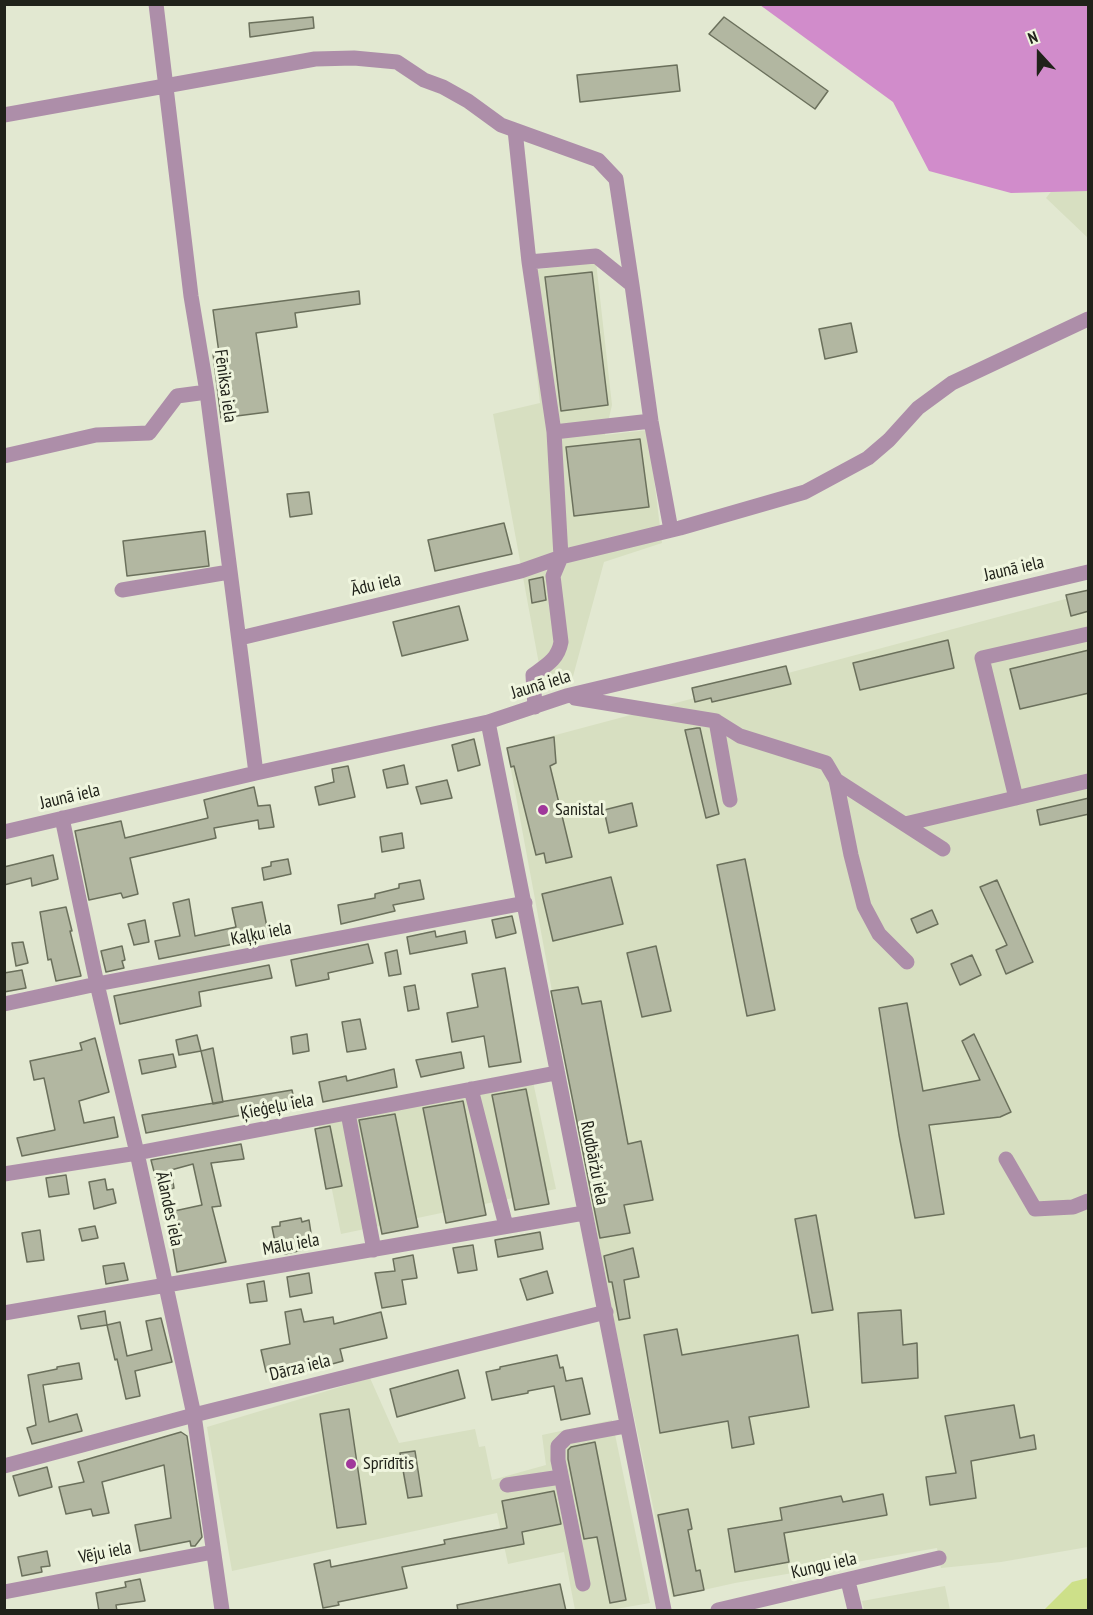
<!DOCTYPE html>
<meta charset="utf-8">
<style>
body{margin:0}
#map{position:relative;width:1093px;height:1615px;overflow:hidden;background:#e2e8d1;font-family:"PT Sans Narrow",sans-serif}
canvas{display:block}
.frame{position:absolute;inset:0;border:6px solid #20221a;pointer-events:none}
.north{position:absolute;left:1009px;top:24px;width:60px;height:60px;-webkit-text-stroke:4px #eff5de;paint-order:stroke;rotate:339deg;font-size:16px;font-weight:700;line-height:24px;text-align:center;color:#20221a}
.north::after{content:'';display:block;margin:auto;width:21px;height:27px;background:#20221a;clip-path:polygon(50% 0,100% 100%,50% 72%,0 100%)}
</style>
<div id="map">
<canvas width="1093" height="1615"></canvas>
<div class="frame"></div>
<div class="north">N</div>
</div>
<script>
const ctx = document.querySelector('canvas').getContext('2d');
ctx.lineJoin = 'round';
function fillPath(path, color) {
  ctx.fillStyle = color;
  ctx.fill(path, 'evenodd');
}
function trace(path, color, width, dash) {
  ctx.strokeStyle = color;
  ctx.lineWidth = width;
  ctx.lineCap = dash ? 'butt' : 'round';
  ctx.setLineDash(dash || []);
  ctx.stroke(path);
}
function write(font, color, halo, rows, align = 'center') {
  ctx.font = font + ' "PT Sans Narrow",sans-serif';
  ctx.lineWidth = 6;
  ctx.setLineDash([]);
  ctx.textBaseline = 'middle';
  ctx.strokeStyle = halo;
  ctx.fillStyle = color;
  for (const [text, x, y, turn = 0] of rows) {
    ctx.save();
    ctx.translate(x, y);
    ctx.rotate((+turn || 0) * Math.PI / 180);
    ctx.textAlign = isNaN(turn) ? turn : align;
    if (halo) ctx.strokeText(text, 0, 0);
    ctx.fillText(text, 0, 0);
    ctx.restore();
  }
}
fillPath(new Path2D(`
 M1057,184L1088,186V238L1046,198Z
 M596,262L612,405L605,435L648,430L662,543L604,562L572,680L543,686L493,414L540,403L525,271Z
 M1088,593V1547L1001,1562L941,1568L937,1548L735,1583L672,1597L606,1283L507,748Z
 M532,1077L556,1189L341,1234L318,1121Z
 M370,1378L399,1443L475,1429L479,1447L485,1446L492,1480L546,1465L542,1435L612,1420L650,1603L610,1610H575L564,1552L508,1564L497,1513L232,1571L207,1427Z
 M945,1586L950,1610H864L862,1601Z`), '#d7dfc1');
fillPath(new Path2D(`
 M1088,1578V1610H1044L1072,1582Z`), '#cde089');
fillPath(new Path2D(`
 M760,5H1088V191L1011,193L929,171L893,102Z`), '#d18ccb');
const building = new Path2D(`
 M313,17L314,28L250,37L249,23Z
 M724,17L828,91L815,109L709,34Z
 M677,65L680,91L580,102L577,75Z
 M592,272L608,405L561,411L545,277Z
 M359,291L360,304L295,313L297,327L256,333L268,412L221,418L213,354L219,353L213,310Z
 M851,323L857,352L825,359L819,329Z
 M640,439L649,507L574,516L566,447Z
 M309,492L312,514L290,517L287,494Z
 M504,523L512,554L435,571L428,540Z
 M205,531L209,566L127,576L123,541Z
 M543,577L546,600L532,603L529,580Z
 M1089,590V611L1071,616L1066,595Z
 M459,606L468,640L402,656L393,622Z
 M948,640L954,668L860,690L853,663Z
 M1089,650V693L1020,709L1010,669Z
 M786,666L791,684L712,702L711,698L695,702L692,688Z
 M697,728H700L719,814L706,818L685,730Z
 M554,737L556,763L550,766L572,857L546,863L544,853L536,855L514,766L511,767L507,748Z
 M474,739L480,765L458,771L452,745Z
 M404,765L408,784L387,788L383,770Z
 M348,766L355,797L319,805L315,787L334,782L332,769Z
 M447,780L452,798L421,804L416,787Z
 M254,787L258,806L270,805L274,827L259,829L258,820L214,828L216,838L130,858L138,894L123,898L121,893L89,900L75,831L121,821L125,838L208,818L204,800Z
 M1089,798V814L1040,825L1037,810Z
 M632,803L637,826L609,833L604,810Z
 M402,833L404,848L382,852L380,837Z
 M53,855L58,879L32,886L31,878L4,885V867Z
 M288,859L291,874L264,880L262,868L271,866V862Z
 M745,859L775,1010L747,1016L717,865Z
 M611,877L623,924L553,941L542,894Z
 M420,880L424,899L393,905L395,911L341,924L338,905L375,898V894L399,888V884Z
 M997,880L1033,962L1006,974L996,950L1007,945L980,887Z
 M189,899L195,936L236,927L232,908L262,902L269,937L159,959L155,941L180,936L173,903Z
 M66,907L72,931H70L81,976L56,981L51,959L48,960L40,912Z
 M932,910L938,924L917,933L911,919Z
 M512,916L516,933L496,938L492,920Z
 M145,920L149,942L134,945L128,924Z
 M435,931L436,937L465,931L467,943L410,954L407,937Z
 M23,942L28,963L16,966L12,943Z
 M368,944L373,963L328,973L329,979L296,986L291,960Z
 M122,946L125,960L122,961L124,968L106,972L101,951Z
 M656,946L671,1011L642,1017L627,953Z
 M397,950L401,974L389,976L385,953Z
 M972,955L981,975L960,985L951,964Z
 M269,965L272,978L199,992L201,1006L120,1024L114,996Z
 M505,968L521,1062L489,1067L484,1036L452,1042L447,1013L478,1007L472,974Z
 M22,970L26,988L4,992V973Z
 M415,985L419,1009L408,1011L404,987Z
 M578,987L582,1004L601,1001L628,1144L641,1141L653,1200L624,1205L630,1233L600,1238L551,991Z
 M907,1003L923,1091L980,1080L962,1041L974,1034L1011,1112L1000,1117L929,1125L944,1214L915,1218L899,1135L879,1008Z
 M360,1019L366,1049L347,1052L342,1022Z
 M307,1034L309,1051L293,1054L291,1037Z
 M197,1035L201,1051L179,1055L176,1040Z
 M95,1038L109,1092L79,1101L84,1123L114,1117L118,1137L22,1156L17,1138L55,1130L44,1078L34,1080L30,1061L82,1050L80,1043Z
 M213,1048L223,1102L213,1104L201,1051Z
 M461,1052L464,1068L421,1077L416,1060Z
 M173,1054L176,1067L142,1074L139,1060Z
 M394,1069L397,1087L323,1102L319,1082L346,1076L347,1081Z
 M526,1089L549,1204L515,1210L492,1095Z
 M292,1090L295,1105L146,1133L142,1115Z
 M463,1101L486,1215L446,1223L423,1108Z
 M395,1114L418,1227L382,1234L359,1120Z
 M330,1126L342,1186L326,1189L315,1129Z
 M241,1144L244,1159L211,1163L221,1206L212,1207L226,1262L177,1272L170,1231L165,1213L202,1205L193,1164L171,1170L174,1188L161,1192L160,1186L158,1187L151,1160Z
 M66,1175L69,1194L49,1197L46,1178Z
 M105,1179L107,1190L113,1189L116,1203L94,1209L89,1182Z
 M816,1215L833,1310L812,1313L795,1219Z
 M301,1218L302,1222L309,1220L313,1246L306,1247L307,1249L285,1254L284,1251L277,1252L272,1227L280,1226V1222Z
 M95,1226L98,1238L82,1241L79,1229Z
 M40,1230L44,1260L27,1262L22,1233Z
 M540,1232L543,1249L498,1257L495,1240Z
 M473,1245L477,1270L458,1273L453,1248Z
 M633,1248L639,1277L624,1280L630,1318L619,1320L612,1282H609L604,1256Z
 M413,1255L417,1278L402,1280L406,1304L382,1308L375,1273L395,1271L393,1259Z
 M124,1263L128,1280L106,1284L103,1266Z
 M547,1271L553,1293L527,1300L520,1279Z
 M309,1273L312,1293L290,1297L287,1277Z
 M264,1281L267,1301L250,1303L247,1284Z
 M301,1309L304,1322L333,1317L334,1324L381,1312L387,1338L340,1349L343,1361L303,1372L300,1364L266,1372L261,1350L290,1344L285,1312Z
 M901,1310L903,1345L917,1343L918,1378L862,1383L858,1313Z
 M105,1311L107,1325L81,1329L78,1316Z
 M161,1318L172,1362L135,1371L140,1396L126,1399L117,1359L115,1360L107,1325L120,1322L127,1356L152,1350L146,1321Z
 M677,1329L682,1355L798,1335L809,1407L749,1417L754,1444L732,1448L728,1421L660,1433L644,1335Z
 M557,1355L560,1368L563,1367L566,1381L582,1378L590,1414L561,1420L554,1386L528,1391V1393L492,1400L486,1372L500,1369V1367Z
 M79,1363L82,1379L43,1385L49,1422L77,1414L82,1431L32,1444L27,1428L36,1425L28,1375L57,1369V1367Z
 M458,1370L465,1398L397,1417L390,1389Z
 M1014,1405L1020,1438L1034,1435L1036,1449L971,1461L976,1498L930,1505L926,1477L956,1473L945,1416Z
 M349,1409L366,1524L337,1528L320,1414Z
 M181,1432L187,1436L202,1537L195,1546H191L190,1541L140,1551L135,1525L171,1518L164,1465L102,1482L109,1513L93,1516L91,1509L66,1514L59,1487L84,1482L78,1462Z
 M595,1442L626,1600L610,1603L597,1537L584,1539L568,1459V1450L571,1447Z
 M415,1451L422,1496L408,1498L400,1453Z
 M47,1467L52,1487L19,1496L13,1476Z
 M554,1491L561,1524L522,1532L524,1544L402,1567L407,1588L338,1602L339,1605L323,1608L314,1564L330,1560L331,1567L445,1544L444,1540L507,1528L502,1501Z
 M883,1494L887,1515L784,1533L789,1562L735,1572L728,1529L782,1520L780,1508L841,1496L843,1502Z
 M688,1509L692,1529L688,1530L696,1571L700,1570L704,1590L674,1596L658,1515Z
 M47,1551L50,1566L41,1567L42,1572L22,1576L18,1557Z
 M140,1579L145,1601L116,1605L117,1611H99L96,1593L126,1587L125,1582Z
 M560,1584L566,1611H458L457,1605Z`);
fillPath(building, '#b2b7a1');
trace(building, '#6b705c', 1.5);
trace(new Path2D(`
 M156,4L191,296L207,392L256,773
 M4,115L315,59L354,58L397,62L424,80L443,87L468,101L501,125L598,160L616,179L632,285
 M515,130L529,262L554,432L561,557L553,576L561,642C558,659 547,665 533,675L535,707
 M529,262L596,256L632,285L651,421L671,530
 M554,432L651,421
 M4,456L96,435L149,433L177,396L207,392
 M122,590L229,572
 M240,638L521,571L561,557L680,528L805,492L868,458L889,440L918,408L952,383L1088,319
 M575,698L716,721L740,736L826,763L836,780L851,855L864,906L879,934L907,962
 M716,721L730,800
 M488,722L664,1610
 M836,780L943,849
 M1016,798L982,658L1088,634
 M62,818L97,984L137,1153L194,1415L222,1610
 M905,824L1088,781
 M4,832L256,773L488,722L566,696L1088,572
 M4,1004L97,984L525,903
 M471,1089L506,1226
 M348,1113L374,1250
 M1006,1159L1035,1209L1073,1207L1088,1201
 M4,1174L137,1153L556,1073
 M4,1313L584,1213
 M4,1466L194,1415L606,1312
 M507,1485L561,1477
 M848,1581L855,1610
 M583,1584L558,1460V1446L567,1437L626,1426
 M4,1592L213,1552
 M718,1610L939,1558`), '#ad8ea9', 15);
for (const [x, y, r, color] of [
 [543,810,6,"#a0389b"],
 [351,1464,6,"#a0389b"]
]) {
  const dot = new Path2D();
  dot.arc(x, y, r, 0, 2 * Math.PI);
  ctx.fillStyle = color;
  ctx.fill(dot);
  trace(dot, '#eff5de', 2);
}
write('18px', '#20221a', '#eff5de', [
 ["Fēniksa iela",225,386,82],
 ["Jaunā iela",1014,569,-13],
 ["Ādu iela",376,585,-13],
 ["Jaunā iela",541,685,-17],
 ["Jaunā iela",70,797,-13],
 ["Kaļķu iela",261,934,-11],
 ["Ķieģeļu iela",277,1107,-11],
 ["Rudbāržu iela",594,1163,79],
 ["Ālandes iela",169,1209,78],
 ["Mālu iela",291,1245,-10],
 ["Dārza iela",300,1368,-14],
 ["Vēju iela",105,1553,-11],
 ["Kungu iela",824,1566,-13]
]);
write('18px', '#20221a', '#eff5de', [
 ["Sanistal",555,810],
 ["Sprīdītis",363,1464]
], 'left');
</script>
